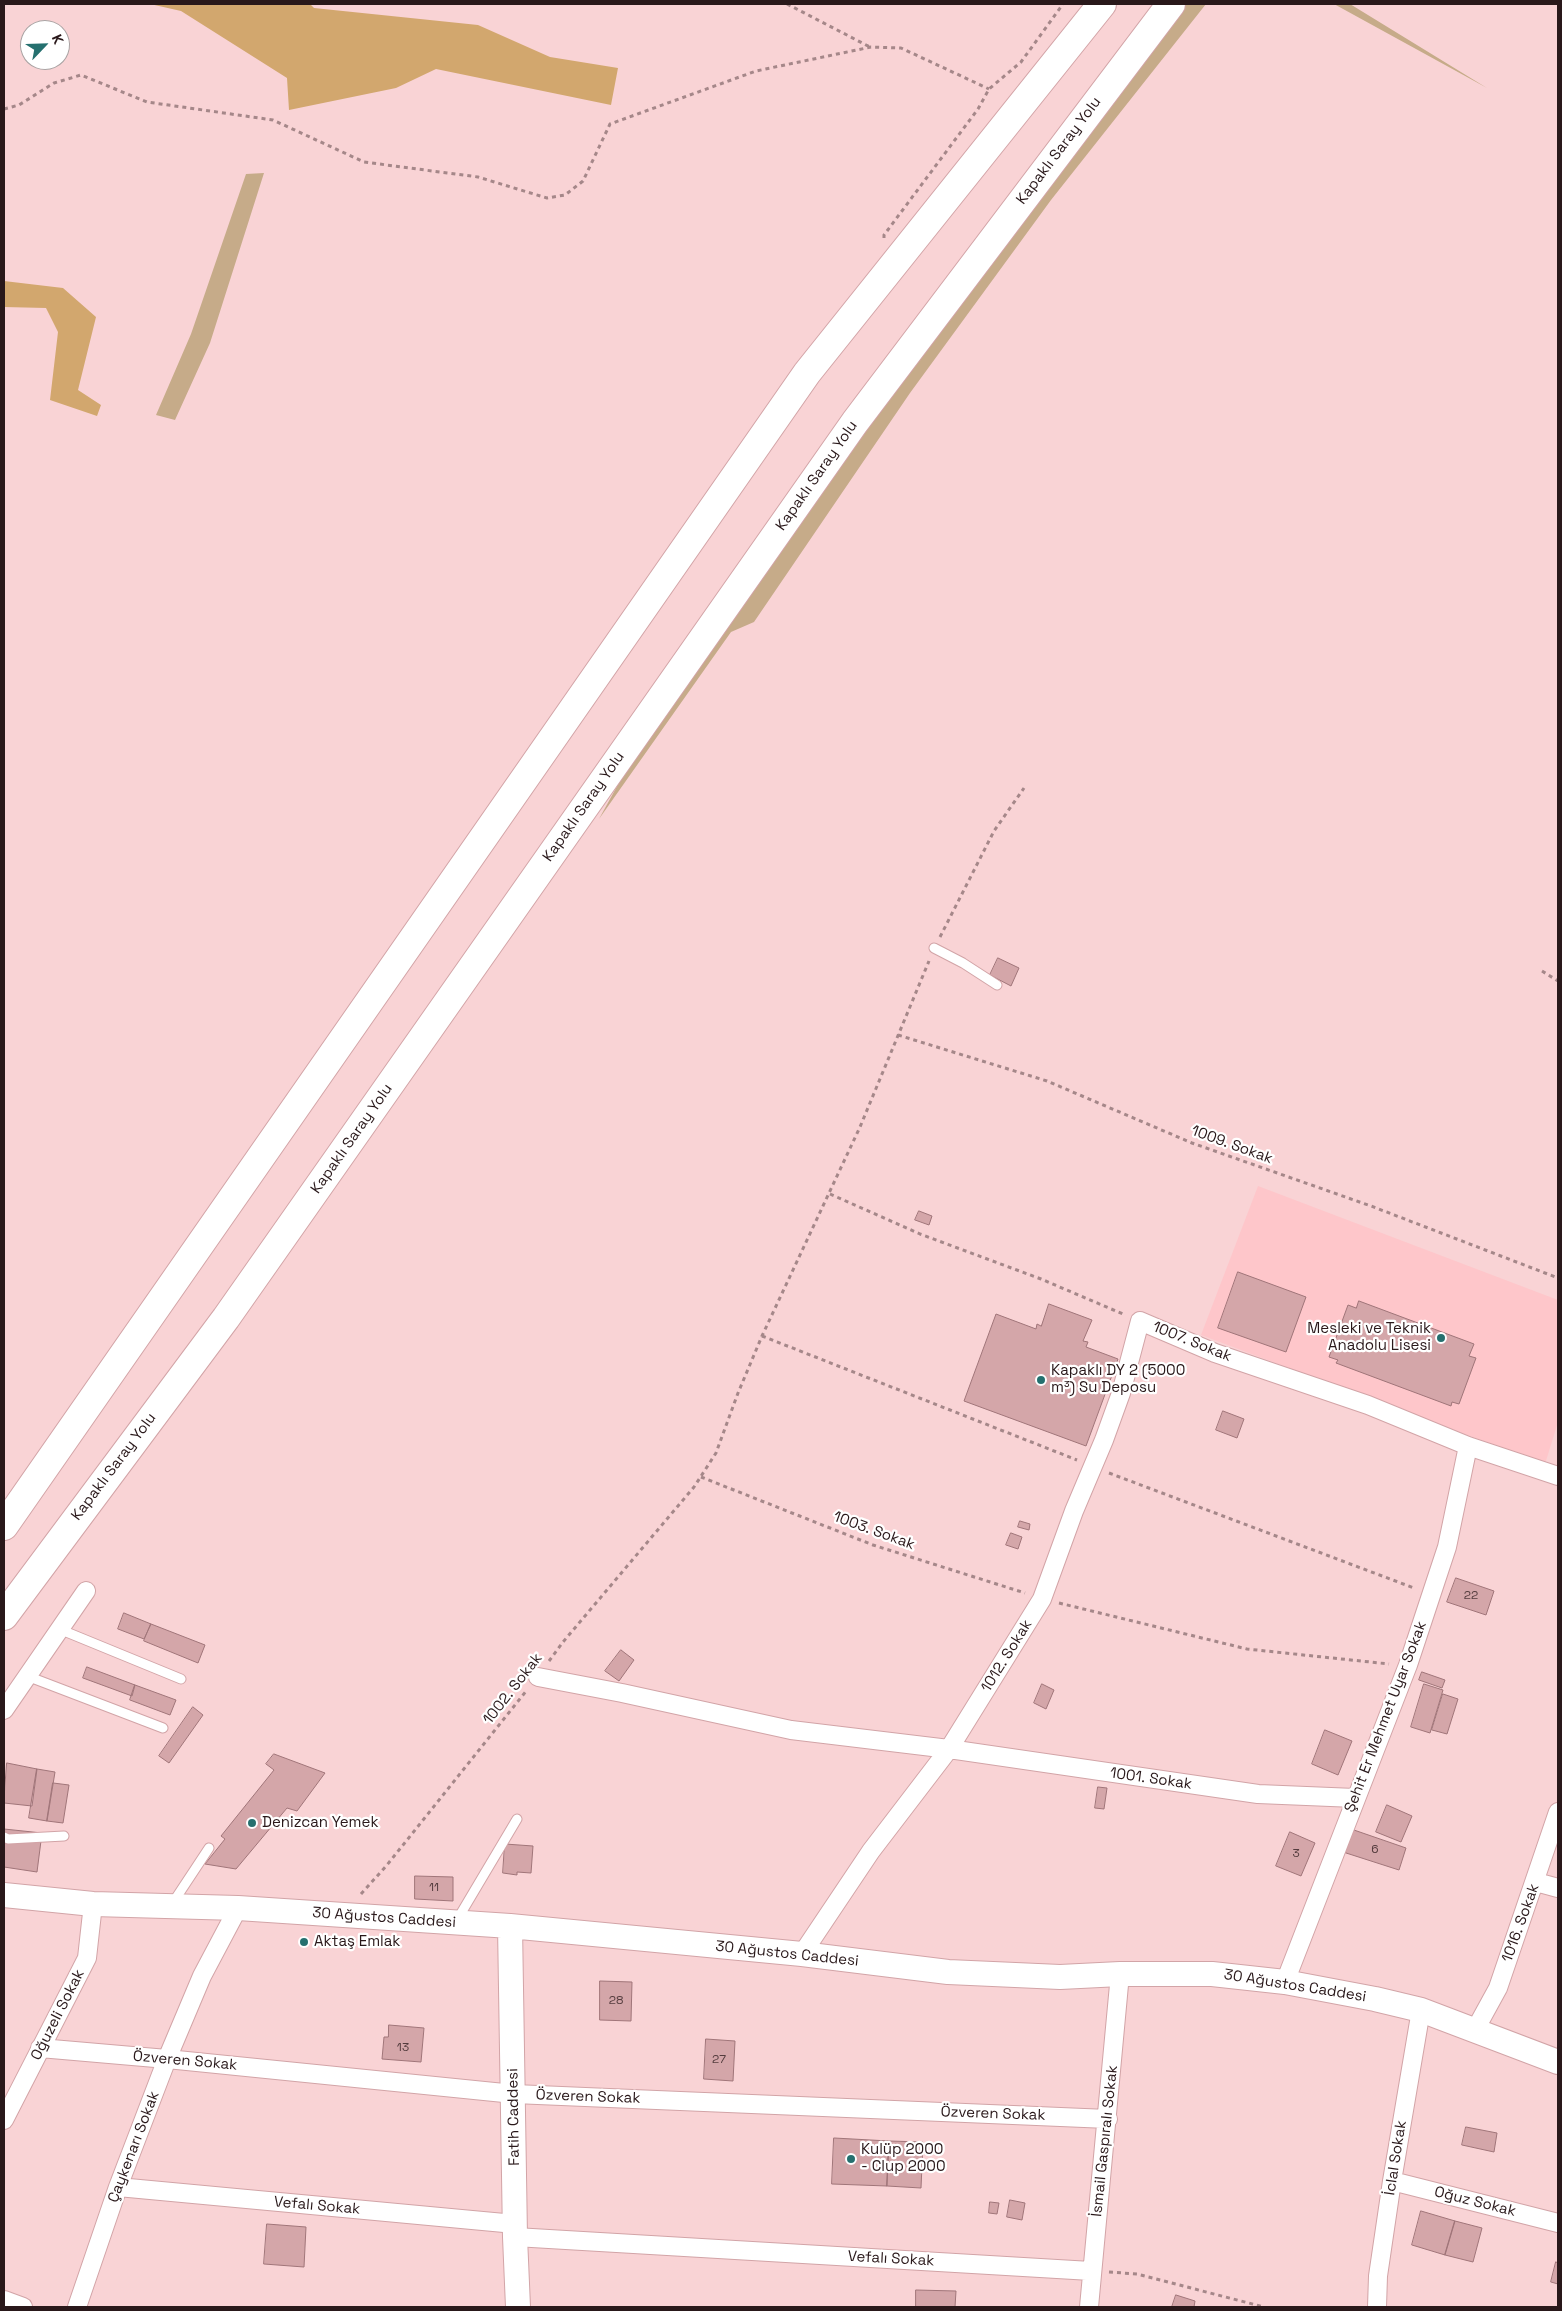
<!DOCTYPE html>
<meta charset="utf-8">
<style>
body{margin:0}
#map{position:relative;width:1562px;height:2311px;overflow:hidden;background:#f9d3d5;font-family:"Space Grotesk",sans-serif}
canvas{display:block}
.frame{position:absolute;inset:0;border:5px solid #29181a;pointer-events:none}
.north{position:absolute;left:20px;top:20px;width:50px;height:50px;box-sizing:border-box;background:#fff;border:1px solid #a9a3a3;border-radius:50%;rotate:66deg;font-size:14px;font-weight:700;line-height:20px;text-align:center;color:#29181a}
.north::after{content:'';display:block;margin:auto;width:18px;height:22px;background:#25706f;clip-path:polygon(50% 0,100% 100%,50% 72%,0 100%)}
</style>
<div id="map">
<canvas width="1562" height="2311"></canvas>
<div class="frame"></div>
<div class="north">K</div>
</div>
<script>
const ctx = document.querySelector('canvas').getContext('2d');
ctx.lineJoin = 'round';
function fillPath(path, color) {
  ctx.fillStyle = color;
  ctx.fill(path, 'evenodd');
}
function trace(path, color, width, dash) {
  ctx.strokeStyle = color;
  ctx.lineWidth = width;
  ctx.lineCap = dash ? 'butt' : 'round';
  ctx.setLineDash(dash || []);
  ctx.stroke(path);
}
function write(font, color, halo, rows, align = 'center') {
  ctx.font = font + ' "Space Grotesk",sans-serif';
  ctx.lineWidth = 4.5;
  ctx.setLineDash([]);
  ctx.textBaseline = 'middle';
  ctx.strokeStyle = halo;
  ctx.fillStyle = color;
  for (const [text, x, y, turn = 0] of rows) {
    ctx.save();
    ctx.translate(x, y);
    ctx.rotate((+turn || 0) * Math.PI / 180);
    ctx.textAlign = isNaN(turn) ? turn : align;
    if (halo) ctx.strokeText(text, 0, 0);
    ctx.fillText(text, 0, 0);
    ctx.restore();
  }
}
fillPath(new Path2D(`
 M1258,1186L1558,1300V1422L1545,1464L1201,1335Z`), '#fec6ca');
fillPath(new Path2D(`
 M1185,4H1206L1051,200L910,393L754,622L731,632L599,819L664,701L1074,147Z
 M1334,4H1350L1487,88Z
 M264,173L210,343L175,420L156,415L191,334L246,174Z`), '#c6ab89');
fillPath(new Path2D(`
 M150,4H310L314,8L478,25L550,57L618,68L611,105L436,69L396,88L289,110L287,78L181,11Z
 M4,281L63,288L96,317L78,390L101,405L97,416L50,400L58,332L46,308L4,307Z`), '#d2a76e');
const building = new Path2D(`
 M998,958L1019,968L1011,986L990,975Z
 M919,1211L932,1216L929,1225L915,1220Z
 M1238,1272L1306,1297L1286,1352L1218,1328Z
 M1359,1301L1474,1344L1469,1356L1476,1358L1459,1404L1452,1402L1451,1406L1336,1363L1338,1360L1329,1357L1348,1305L1356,1308Z
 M1049,1304L1092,1320L1083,1341L1088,1342L1086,1347L1118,1359L1086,1446L964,1401L996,1314L1036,1329L1037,1324L1041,1326Z
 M1223,1411L1244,1419L1237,1438L1216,1430Z
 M1020,1521L1030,1524L1029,1530L1018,1527Z
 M1011,1533L1022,1537L1018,1549L1006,1545Z
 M1456,1578L1494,1591L1486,1615L1447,1602Z
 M124,1613L151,1624L144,1639L118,1629Z
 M151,1624L205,1645L198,1663L144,1641Z
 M621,1650L634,1660L619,1681L605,1671Z
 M87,1667L135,1685L132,1696L83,1678Z
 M1422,1672L1445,1680L1442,1688L1419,1680Z
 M1042,1684L1054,1690L1046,1709L1034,1703Z
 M1424,1684L1443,1690L1430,1733L1411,1727Z
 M135,1685L176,1700L170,1715L130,1700Z
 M1443,1694L1458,1699L1447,1734L1432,1730Z
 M193,1707L203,1715L169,1763L159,1756Z
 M1325,1730L1352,1741L1338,1775L1312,1764Z
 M274,1754L325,1773L297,1811L287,1808L236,1869L205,1864L225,1839L221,1836L274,1770L266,1764Z
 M7,1763L37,1769L32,1806L4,1803Z
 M37,1769L55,1772L47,1821L29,1818Z
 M53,1783L69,1785L63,1823L47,1821Z
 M1098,1787L1107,1788L1104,1809L1095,1808Z
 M1387,1805L1412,1816L1401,1842L1376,1832Z
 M4,1829L42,1833L37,1872L4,1867Z
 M1351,1829L1406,1848L1399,1870L1343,1852Z
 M1290,1832L1315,1843L1301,1876L1276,1866Z
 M505,1844L533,1846L531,1873L517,1872V1875L503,1873Z
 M415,1876L453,1877V1901L415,1899Z
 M600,1981L632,1982L631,2021L600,2020Z
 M389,2025L424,2028L421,2062L382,2059L384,2037H388Z
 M706,2039L735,2041L733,2081L704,2079Z
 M1466,2127L1497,2133L1494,2152L1462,2145Z
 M834,2138L889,2141L887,2186L832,2184Z
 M889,2141L923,2142L921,2188L887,2186Z
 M1010,2200L1025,2203L1022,2220L1007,2217Z
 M990,2202L999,2203L997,2214L989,2213Z
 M1421,2211L1455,2221L1445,2255L1412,2245Z
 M1455,2221L1482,2228L1473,2262L1445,2255Z
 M267,2224L306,2227L304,2267L264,2264Z
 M1556,2262L1558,2263V2284L1551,2282Z
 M916,2290L956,2291L955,2307H916Z
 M1176,2295L1195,2301L1194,2307H1172Z`);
fillPath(building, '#d4a6a9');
trace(building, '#a07579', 1);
const lane = new Path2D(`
 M934,948L963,963L997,985
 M59,1629L181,1679
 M27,1676L163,1728
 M4,1837L8,1839L64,1836
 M172,1904L209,1848
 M457,1920L517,1819`);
const street = new Path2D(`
 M538,1677L622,1693L791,1730L949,1749L1258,1794L1355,1798
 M4,1710L86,1591
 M1536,1882L1558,1888
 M802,1954L871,1851L949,1749L1042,1599L1074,1511L1104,1440L1121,1393L1140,1321L1215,1353L1368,1405L1468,1446L1558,1476
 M1285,1982L1408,1665L1447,1547L1468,1446
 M1475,2030L1498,1988L1558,1812
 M40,2048L167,2059L514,2094L1108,2119
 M4,2120L87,1958L93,1904
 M1392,2181L1558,2223
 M118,2187L515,2224
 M515,2237L1091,2271
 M4,2300L23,2307
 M77,2307L118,2187L167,2059L202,1976L238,1908
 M1089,2307L1120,1974
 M1377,2307L1378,2276L1392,2181L1421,2010`);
const secondary = new Path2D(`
 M4,1895L93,1904L238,1908L510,1926L802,1954L948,1972L1060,1977L1120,1974H1212L1285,1982L1375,1999L1421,2010L1558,2062
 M510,1926L515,2237L518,2307`);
const highway = new Path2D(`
 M4,1526L807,373L1102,4
 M4,1616L226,1318L855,422L1171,4`);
trace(lane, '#d2a4a7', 11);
trace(street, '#d2a4a7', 20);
trace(secondary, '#d2a4a7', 26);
trace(highway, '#d2a4a7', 30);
trace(new Path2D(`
 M787,4L870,47
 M4,109L19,105L54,83L81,75L147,102L273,120L364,162L478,177L547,198L565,195L583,181L610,124L756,71L871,47L901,48L989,89
 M884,238V235L978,109L989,89L1021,62L1063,4
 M940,937L994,831L1024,788
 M1542,971L1558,981
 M898,1035L1047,1081L1192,1143L1371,1206L1558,1278
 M830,1194L920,1234L1041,1279L1123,1314
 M762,1336L1077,1460
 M1109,1473L1414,1588
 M701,1477L873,1545L1025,1593
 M1059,1603L1247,1649L1389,1664
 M549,1661L563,1642L694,1487L716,1453L738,1393L762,1336L860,1127L929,961
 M361,1894L387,1865L527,1690
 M1109,2272L1137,2274L1264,2307`), '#a58789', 3, [4, 4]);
trace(lane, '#fff', 9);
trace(street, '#fff', 18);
trace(secondary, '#fff', 24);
trace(highway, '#fff', 28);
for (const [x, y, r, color] of [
 [1441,1338,5,"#25706f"],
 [1041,1380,5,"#25706f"],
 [252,1823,5,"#25706f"],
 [304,1942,5,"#25706f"],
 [851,2159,5,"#25706f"]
]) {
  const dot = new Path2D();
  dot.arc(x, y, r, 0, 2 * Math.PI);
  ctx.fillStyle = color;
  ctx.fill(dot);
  trace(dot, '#fff', 2);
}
write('12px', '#543c3e', null, [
 ["22",1471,1596],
 ["6",1375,1850],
 ["3",1296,1854],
 ["11",434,1888],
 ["28",616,2001],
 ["13",403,2048],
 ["27",719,2060]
]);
write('15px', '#29181a', '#fff', [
 ["Kapaklı Saray Yolu",1059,151,-53],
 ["Kapaklı Saray Yolu",817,476,-55],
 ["Kapaklı Saray Yolu",584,807,-55],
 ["Kapaklı Saray Yolu",352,1139,-55],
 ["1009. Sokak",1232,1145,20],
 ["1007. Sokak",1192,1342,22],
 ["Kapaklı Saray Yolu",114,1467,-53],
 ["1003. Sokak",874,1531,20],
 ["1012. Sokak",1007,1656,-58],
 ["1002. Sokak",513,1689,-52],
 ["Şehit Er Mehmet Uyar Sokak",1386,1717,-69],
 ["1001. Sokak",1151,1779,8],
 ["30 Ağustos Caddesi",384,1918,4],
 ["1016. Sokak",1521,1923,-70],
 ["30 Ağustos Caddesi",787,1954,6],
 ["30 Ağustos Caddesi",1295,1986,9],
 ["Oğuzeli Sokak",58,2015,-63],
 ["Özveren Sokak",185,2061,5],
 ["Özveren Sokak",588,2097,2],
 ["Özveren Sokak",993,2114,2],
 ["Fatih Caddesi",514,2117,-91],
 ["İsmail Gaspıralı Sokak",1105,2141,-84],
 ["Çaykenarı Sokak",134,2147,-69],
 ["İclal Sokak",1396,2158,-81],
 ["Oğuz Sokak",1475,2202,14],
 ["Vefalı Sokak",317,2206,5],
 ["Vefalı Sokak",891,2259,3]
]);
write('15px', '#29181a', '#fff', [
 ["Mesleki ve Teknik",1431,1329,"right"],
 ["Anadolu Lisesi",1431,1346,"right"],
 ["Kapaklı DY 2 (5000",1051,1371],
 ["m³) Su Deposu",1051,1388],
 ["Denizcan Yemek",262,1823],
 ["Aktaş Emlak",314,1942],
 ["Kulüp 2000",861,2150],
 ["- Clup 2000",861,2167]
], 'left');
</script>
